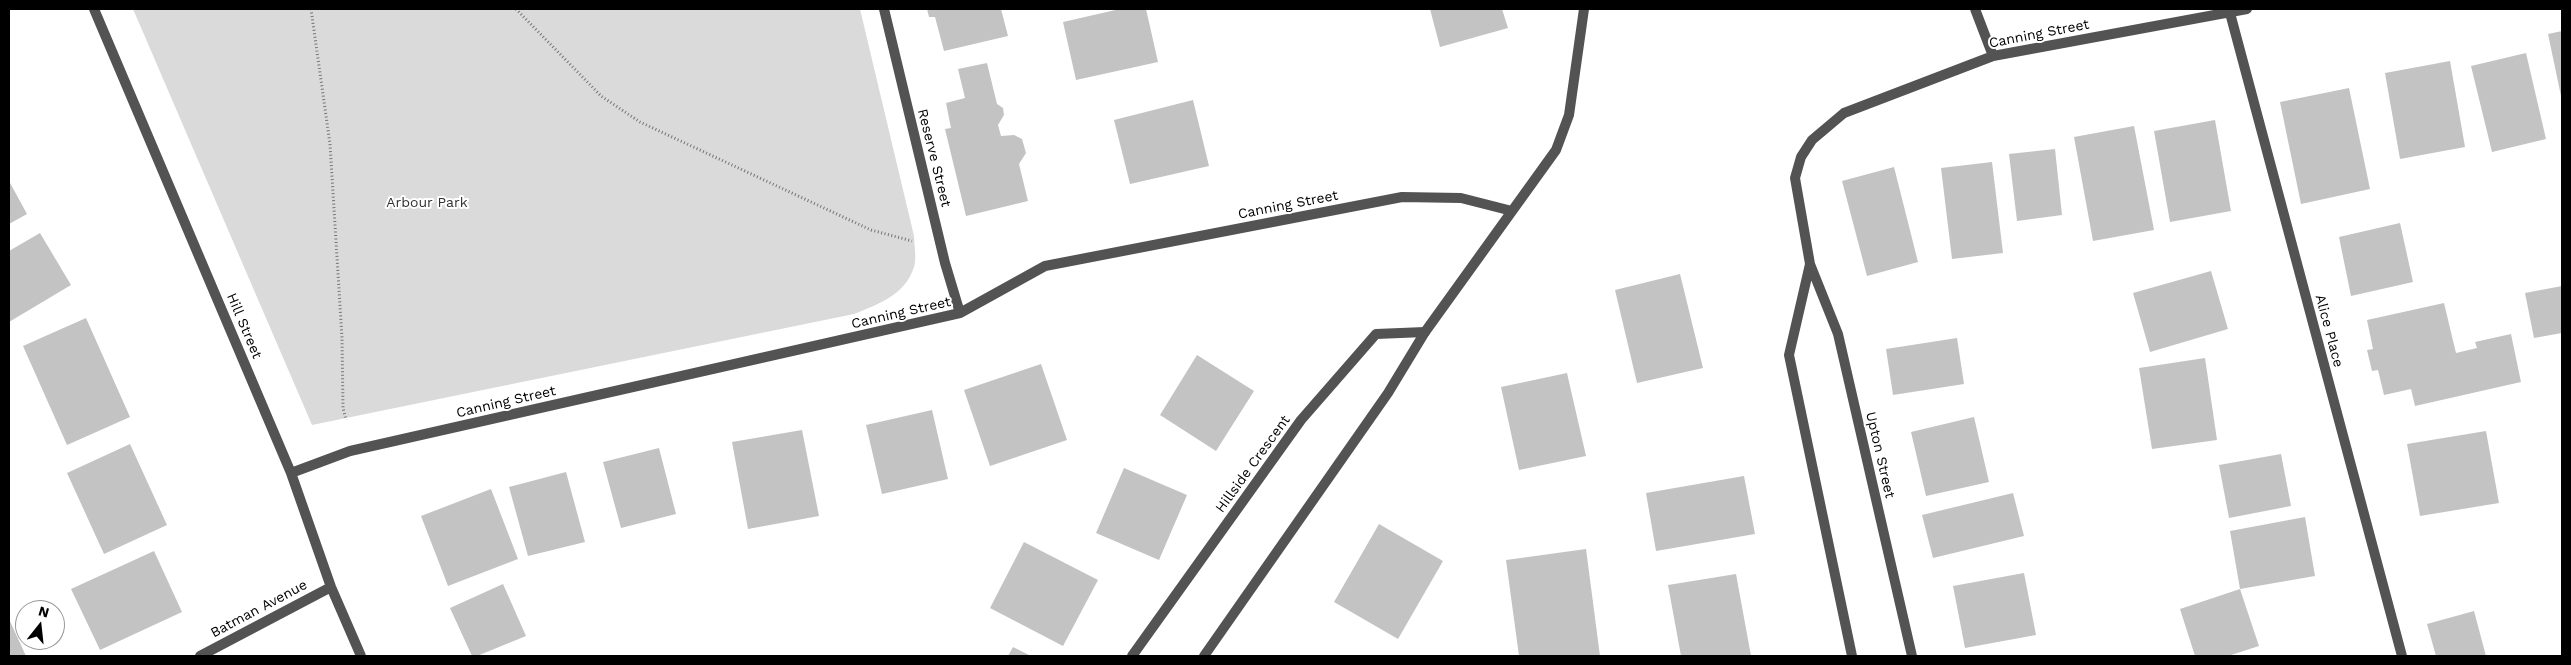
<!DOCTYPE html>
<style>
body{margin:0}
#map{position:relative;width:2571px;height:665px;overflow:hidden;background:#fff;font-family:"Work Sans",sans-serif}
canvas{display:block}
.frame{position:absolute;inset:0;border:10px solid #000;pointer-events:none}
.north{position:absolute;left:15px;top:600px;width:50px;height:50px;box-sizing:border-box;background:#fff;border:1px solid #999;border-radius:50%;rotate:16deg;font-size:14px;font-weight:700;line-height:20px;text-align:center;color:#000}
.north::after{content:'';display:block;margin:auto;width:18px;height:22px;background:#000;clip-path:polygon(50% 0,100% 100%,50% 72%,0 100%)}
</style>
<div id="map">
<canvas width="2571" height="665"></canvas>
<div class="frame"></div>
<div class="north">N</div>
</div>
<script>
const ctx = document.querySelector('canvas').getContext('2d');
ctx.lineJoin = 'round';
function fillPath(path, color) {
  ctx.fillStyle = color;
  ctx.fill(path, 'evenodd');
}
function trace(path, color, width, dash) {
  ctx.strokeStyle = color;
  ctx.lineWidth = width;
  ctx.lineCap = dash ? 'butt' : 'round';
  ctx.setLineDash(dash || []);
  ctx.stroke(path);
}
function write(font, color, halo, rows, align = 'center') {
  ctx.font = font + ' "Work Sans",sans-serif';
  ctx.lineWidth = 4;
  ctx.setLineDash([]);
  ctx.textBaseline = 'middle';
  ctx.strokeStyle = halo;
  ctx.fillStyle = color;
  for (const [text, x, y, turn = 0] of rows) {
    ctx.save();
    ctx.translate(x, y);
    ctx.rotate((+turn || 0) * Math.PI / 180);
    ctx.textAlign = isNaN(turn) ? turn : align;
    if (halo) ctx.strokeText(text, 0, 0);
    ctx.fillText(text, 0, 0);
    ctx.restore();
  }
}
fillPath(new Path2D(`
 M133,9H860L914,236C914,245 917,258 914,267C905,295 879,304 854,314L312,425Z`), '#dadada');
fillPath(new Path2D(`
 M927,9H1001L1008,36L944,51L935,17H929Z
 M1120,9H1146L1158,62L1076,80L1063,22Z
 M1430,9H1502L1508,28L1440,47Z
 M2562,31V96H2561L2548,34Z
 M2526,53L2546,139L2492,152L2471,66Z
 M2450,61L2465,147L2400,159L2385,73Z
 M987,63L997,104L1003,108L1004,115L998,125L1001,136L1014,135L1022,139L1026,153L1019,164L1028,201L966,216L945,129L951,128L946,103L965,98L958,69Z
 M2349,88L2370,189L2301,204L2280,102Z
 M1193,100L1209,166L1130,184L1114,120Z
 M2215,120L2231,211L2170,222L2154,131Z
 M2134,126L2154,230L2093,241L2074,137Z
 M2055,149L2062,215L2017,221L2009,154Z
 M1992,162L2003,253L1952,259L1941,168Z
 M1894,167L1918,262L1867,276L1842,181Z
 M9,181L27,214L9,224Z
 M2400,223L2413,282L2351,296L2339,237Z
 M40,233L71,285L9,322V251Z
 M2211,271L2228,329L2150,352L2133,293Z
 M1680,274L1703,368L1637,383L1615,290Z
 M2562,286V333L2534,338L2525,293Z
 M2444,303L2456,353L2477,348L2475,342L2511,334L2521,382L2415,406L2411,389L2384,395L2378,370L2372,371L2367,350L2373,349L2367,320Z
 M86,318L130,417L67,445L23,346Z
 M1957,338L1964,384L1893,395L1886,349Z
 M1197,355L1254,391L1216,451L1160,415Z
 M2205,358L2217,440L2152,449L2139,368Z
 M1041,364L1067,440L990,466L964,390Z
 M1567,373L1586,456L1519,470L1501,387Z
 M932,410L948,479L882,494L866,425Z
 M1974,417L1989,482L1926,496L1911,432Z
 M802,430L819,516L748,529L732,442Z
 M2486,431L2499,503L2420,516L2407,444Z
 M130,444L167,525L104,554L67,473Z
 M659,448L676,514L621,528L603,462Z
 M2281,454L2291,506L2229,518L2219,465Z
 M1124,468L1187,495L1159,560L1096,533Z
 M566,472L585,542L528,556L509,487Z
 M1744,476L1755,534L1656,551L1646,493Z
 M491,489L518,559L448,586L421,516Z
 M2013,493L2024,536L1933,558L1922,515Z
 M2305,517L2315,576L2240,589L2230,531Z
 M1379,524L1443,561L1398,639L1334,602Z
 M1024,542L1098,580L1063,646L990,608Z
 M1586,549L1600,656H1519L1506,560Z
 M154,551L182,612L100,650L71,589Z
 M2024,573L2036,635L1965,648L1953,586Z
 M1736,574L1751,656H1681L1668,585Z
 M503,584L526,636L477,656H472L450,608Z
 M2240,589L2259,646L2228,656H2195L2180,609Z
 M2474,611L2486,656H2436L2427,624Z
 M9,619L26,656H9Z
 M1013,647L1031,656H1008Z`), '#c3c3c3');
trace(new Path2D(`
 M311,9L330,144L342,338L343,408L346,420
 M516,9L601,96L640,122L871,230L912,241`), '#757575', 3, [1, 2.5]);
trace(new Path2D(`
 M1132,656L1301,420L1376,334L1425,332`), '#535353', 10);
trace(new Path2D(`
 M94,9L291,473L331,587L361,656
 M884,9L945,263L960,313
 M1975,9L1993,56
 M2230,13L2402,656
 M1810,264L1789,355L1852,656
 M291,473L350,451L960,313L1045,266L1402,197L1461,198L1512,211
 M200,656L331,587
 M1204,656L1388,393L1425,332L1556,150L1569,115L1584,9
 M1912,656L1838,334L1810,264L1795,178L1801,157L1812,140L1844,113L1993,56L2247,9`), '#535353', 10);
write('14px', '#000', '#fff', [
 ["Canning Street",2039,34,-11],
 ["Reserve Street",934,158,76],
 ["Canning Street",1288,205,-11],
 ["Canning Street",901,313,-13],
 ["Hill Street",244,326,67],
 ["Alice Place",2329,331,75],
 ["Canning Street",506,402,-13],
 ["Upton Street",1880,455,77],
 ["Hillside Crescent",1253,464,-54],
 ["Batman Avenue",259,609,-28]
]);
write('14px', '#313131', '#fff', [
 ["Arbour Park",427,203]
]);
</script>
